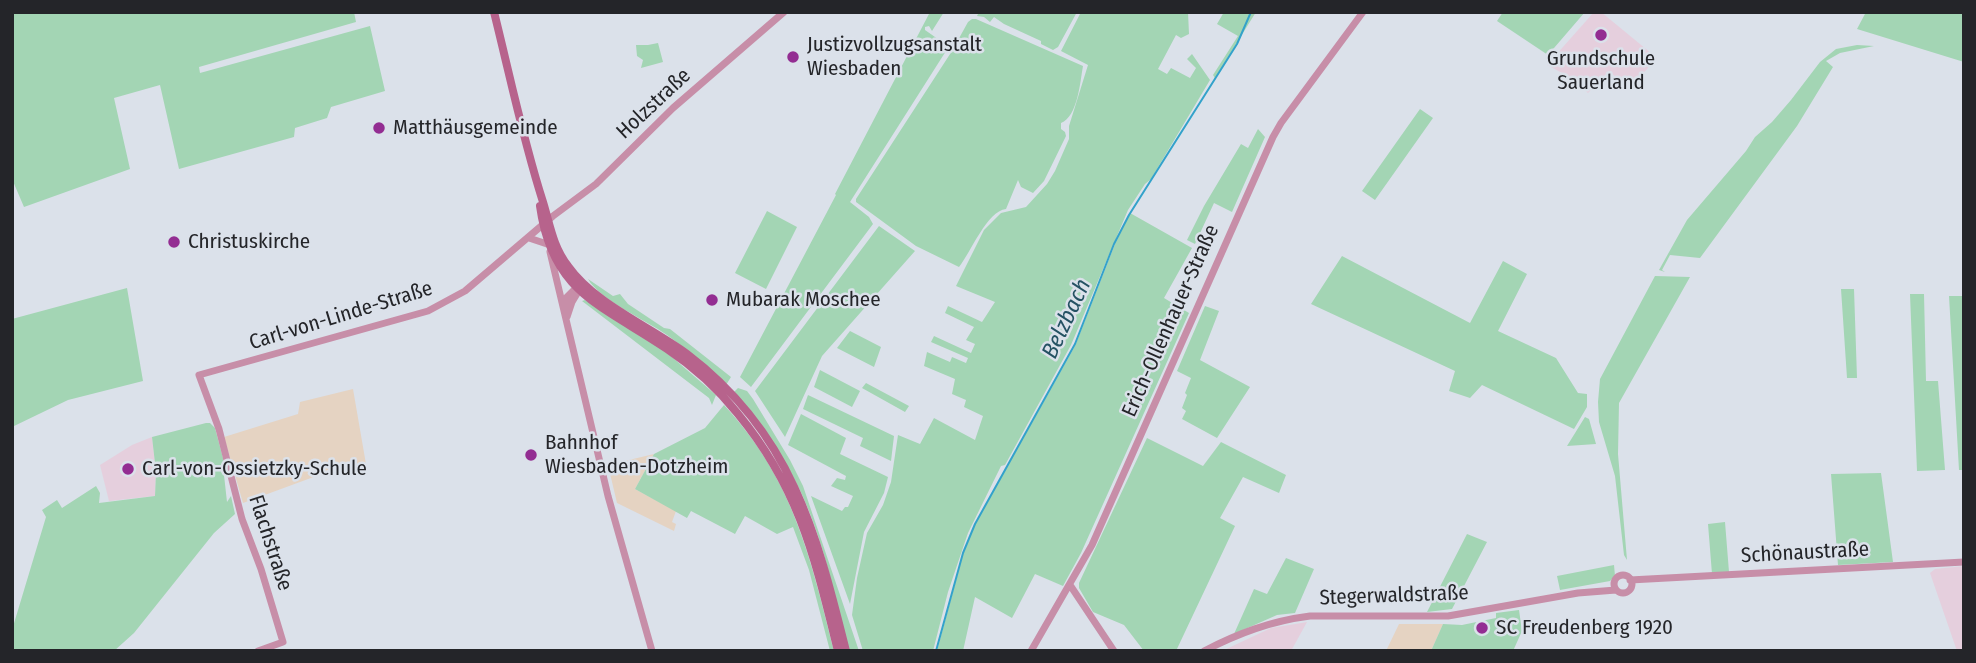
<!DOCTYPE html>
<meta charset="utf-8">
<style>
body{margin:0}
#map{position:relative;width:1976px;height:663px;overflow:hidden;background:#dbe1ea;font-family:"Fira Sans Condensed",sans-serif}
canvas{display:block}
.frame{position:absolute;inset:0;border:14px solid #242529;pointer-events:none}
</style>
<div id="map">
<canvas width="1976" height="663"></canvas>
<div class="frame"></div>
</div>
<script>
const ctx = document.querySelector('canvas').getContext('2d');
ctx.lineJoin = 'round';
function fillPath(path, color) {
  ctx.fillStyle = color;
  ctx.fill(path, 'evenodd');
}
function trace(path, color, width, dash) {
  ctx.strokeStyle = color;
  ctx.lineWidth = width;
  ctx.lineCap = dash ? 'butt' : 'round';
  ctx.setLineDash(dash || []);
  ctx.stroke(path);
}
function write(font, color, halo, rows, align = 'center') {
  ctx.font = font + ' "Fira Sans Condensed",sans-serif';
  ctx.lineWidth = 5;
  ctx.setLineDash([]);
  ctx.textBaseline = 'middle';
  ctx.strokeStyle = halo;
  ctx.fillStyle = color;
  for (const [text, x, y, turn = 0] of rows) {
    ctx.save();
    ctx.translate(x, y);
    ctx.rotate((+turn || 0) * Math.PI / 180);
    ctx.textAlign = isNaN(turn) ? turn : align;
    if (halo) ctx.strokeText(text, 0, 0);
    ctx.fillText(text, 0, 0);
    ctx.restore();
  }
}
fillPath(new Path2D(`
 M353,389L367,470L319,471V475L243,503L224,437L298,414L300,402Z
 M654,454L635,489L676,511L672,522L676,524L674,531L617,503L608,465Z
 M1399,624H1443L1431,651H1386Z`), '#e5d3c2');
fillPath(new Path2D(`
 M1594,12H1601L1657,58L1629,89L1609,71L1588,93L1566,75L1547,65Z
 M152,437L156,472L155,496L109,501L100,465L132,445Z
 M1964,566V651H1957L1930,573L1935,569Z
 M1307,622L1291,651H1222L1271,628Z`), '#e5cfdd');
fillPath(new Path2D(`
 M12,12H354L356,22L199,67L200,73L370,26L385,91L331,107L327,118L295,128L294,137L179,169L160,85L114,98L130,169L24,207L12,179Z
 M930,12H944L932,31L929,26L925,27V30L945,44L946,51L850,202L869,217L873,224L751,387L740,377L836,195L835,194Z
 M979,12H1077L1058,47L1053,50L1041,44V41L1004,24L994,17L990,22L984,17L977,16Z
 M1081,12H1188L1189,34L1181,38L1176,35L1158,69L1167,74L1171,68L1190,78L1196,68L1187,59L1192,54L1210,80L1151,179L1145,184L1128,210L1071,345L1005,465L1001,466L968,533L948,592L933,651H863L852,615L857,578L867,533L883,505L891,482L898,435L920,444L934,418L975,440L983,416L964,407L966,400L952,394L955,379L924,366L927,352L950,362L952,357L966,363L968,358L931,342L934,336L971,353L975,344L966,340L974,327L945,313L948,306L982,322L995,302L956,286L984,230L1001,213L1026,207L1047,184L1055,171L1069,139V126L1088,65L1061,51Z
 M1224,12H1256L1215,78L1213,75L1238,36L1217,24Z
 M1503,12H1585L1548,55L1497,21Z
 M1866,12H1964V62L1857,29Z
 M972,19H976L1083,66C1080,82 1078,116 1061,123V129L1065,132L1066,136L1044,181L1033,193L1021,187L1018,180L1006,209C987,211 971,252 959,267L916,246L856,202V199L952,51L968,22Z
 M658,43L663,62L641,68L643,60L637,56L636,45H648Z
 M1857,45L1874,46L1840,53L1826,61L1833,67L1797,126L1700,258L1670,255L1662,270L1665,272L1659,270L1687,220L1746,151L1755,137L1772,122L1791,100L1820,62L1836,49Z
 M1420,109L1433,118L1375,200L1362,191Z
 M1258,129L1265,137L1232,212L1214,203L1195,244L1187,240L1204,206L1241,144L1248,148Z
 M767,211L797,227L766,289L735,273Z
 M1130,213L1192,248L1164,298L1189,313L1081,553L1063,586L1035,574L1012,618L975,597L963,651H937L963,554L975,524L1075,346L1115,244Z
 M879,226L915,251L822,356L785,437L755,391Z
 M1342,256L1470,323L1503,261L1527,274L1498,331L1556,358L1578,393L1587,394V407L1574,429L1482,385L1470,398L1449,391L1455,371L1311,304Z
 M1655,276L1690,277L1619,403L1618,454L1627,560L1624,555L1615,476L1599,422L1598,402L1600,379Z
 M588,279L613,296L620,294L628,304L664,328L670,329L731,377L726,385C707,368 688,350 667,335C644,319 600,300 588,279Z
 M127,288L143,381L68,400L12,427V319Z
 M1841,289H1854L1857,378H1847Z
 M1910,294H1924L1926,381H1938L1945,470L1917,471Z
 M1949,296H1964V470H1959Z
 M585,300L665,351L716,395L712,405L709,398L582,301Z
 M1205,306L1219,311L1200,360L1250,387L1217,438L1182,419L1186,411L1182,408L1187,395L1185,393L1191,378L1177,371Z
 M850,331L881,347L874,367L837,348Z
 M820,370L860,391L852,407L814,387Z
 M866,383L909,406L905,412L862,388Z
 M738,388L747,391L753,399L790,460L803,486L859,651H848C835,595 823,538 798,486C782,452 756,422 734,392Z
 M808,395L894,436L891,461L860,446L863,438L803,409Z
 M724,405C793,479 810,556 834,651H830L809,570L793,527L777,534L745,516L735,534L691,511L687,518L635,489L654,454L705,428Z
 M801,414L846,438L840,454L888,477L884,493L864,532L850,604L811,496L842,511L845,507H848L853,496L831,486L837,478L845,480L846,476L788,445Z
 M1585,417L1589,419L1596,444L1567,446Z
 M206,423H210L215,428L227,473L224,475L227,502L231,496L235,514L214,533L134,633L114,651H12V630L46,517L42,510L57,500L62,508L96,486L100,493L99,503L155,496L156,472L152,437Z
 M1147,438L1203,466L1221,442L1286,475L1279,493L1243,477L1220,518L1235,526L1176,651H1144L1124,625L1093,612L1079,588V583Z
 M1881,473L1893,562L1838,565L1831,474Z
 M1725,522L1729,572L1712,574L1708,524Z
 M1467,534L1487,542L1452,609L1427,612Z
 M1286,558L1314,569L1295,613L1277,615L1234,634L1254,589L1267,594Z
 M1614,565L1615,576L1610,581L1560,590L1557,576Z
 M1519,610L1522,631L1513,651H1431L1443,624L1462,625L1496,618V613Z`), '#a3d5b4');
trace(new Path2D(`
 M936,651L963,553L975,524L1075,344L1114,244L1129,215L1237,44L1251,12`), '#33a2ca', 2);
trace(new Path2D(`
 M529,238L547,244
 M550,252L608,496L652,651
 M565,306L567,297L579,285
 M567,317L572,302L581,287
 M1614 584a9 9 0 1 1 18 0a9 9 0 1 1-18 0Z
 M1630,580L1964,562
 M1070,585L1114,651
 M258,651L283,642L261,569L242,519L219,429L199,375L428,311L465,291L553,216L596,184L673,108L784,12
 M1031,651L1092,545L1273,137L1281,123L1363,12
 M1204,651C1239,633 1271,621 1310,616H1448L1578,593L1616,590`), '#c78ea8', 7);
trace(new Path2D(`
 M494,12C510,76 523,140 543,202C550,225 553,247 568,266C595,304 649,326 687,354C791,433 816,531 846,651
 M540,206C552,293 602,305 667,349C694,367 718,389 738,414C800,489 815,559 838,651`), '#b7638c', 8);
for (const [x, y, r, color] of [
 [1601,35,7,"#932d92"],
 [793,57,7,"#932d92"],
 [379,128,7,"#932d92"],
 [174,242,7,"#932d92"],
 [712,300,7,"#932d92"],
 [531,455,7,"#932d92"],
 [128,469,7,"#932d92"],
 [1482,628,7,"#932d92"]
]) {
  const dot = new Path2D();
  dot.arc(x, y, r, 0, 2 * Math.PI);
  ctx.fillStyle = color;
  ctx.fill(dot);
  trace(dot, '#dbe1ea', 2.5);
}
write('21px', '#242529', '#dbe1ea', [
 ["Justizvollzugsanstalt",807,45],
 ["Wiesbaden",807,69],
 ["Grundschule",1601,59,"center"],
 ["Sauerland",1601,83,"center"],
 ["Matthäusgemeinde",393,128],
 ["Christuskirche",188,242],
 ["Mubarak Moschee",726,300],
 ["Bahnhof",545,443],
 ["Wiesbaden-Dotzheim",545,467],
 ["Carl-von-Ossietzky-Schule",142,469],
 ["SC Freudenberg 1920",1496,628]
], 'left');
write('21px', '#242529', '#dbe1ea', [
 ["Holzstraße",654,104,-43],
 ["Carl-von-Linde-Straße",341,316,-17],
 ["Erich-Ollenhauer-Straße",1171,321,-66],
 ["Flachstraße",270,543,72],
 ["Schönaustraße",1805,553,-3],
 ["Stegerwaldstraße",1394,596,-2]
]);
write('italic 23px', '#255263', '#dbe1ea', [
 ["Belzbach",1067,319,-65]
]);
</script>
